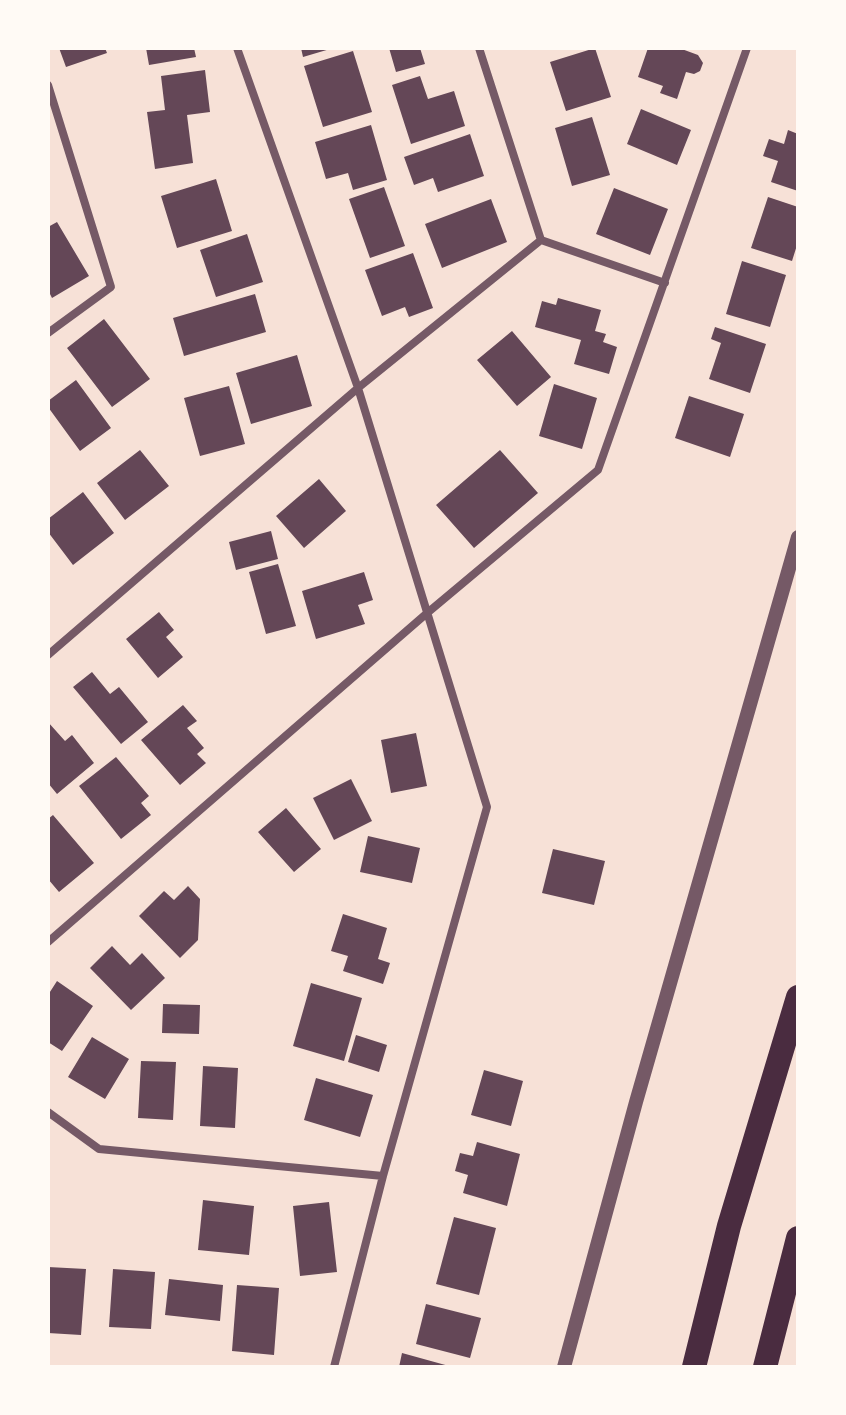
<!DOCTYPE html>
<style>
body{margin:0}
#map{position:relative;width:846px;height:1415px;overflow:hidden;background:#f7e1d7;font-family:"Roboto Condensed",sans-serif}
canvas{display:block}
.frame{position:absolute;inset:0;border:50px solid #fffaf5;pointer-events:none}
</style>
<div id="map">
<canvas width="846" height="1415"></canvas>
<div class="frame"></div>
</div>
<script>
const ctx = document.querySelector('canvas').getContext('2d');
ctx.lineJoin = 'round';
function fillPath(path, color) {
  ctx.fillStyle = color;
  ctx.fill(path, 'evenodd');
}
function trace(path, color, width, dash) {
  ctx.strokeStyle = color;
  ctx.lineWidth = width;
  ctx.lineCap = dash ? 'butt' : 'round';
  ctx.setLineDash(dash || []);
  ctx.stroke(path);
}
fillPath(new Path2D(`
 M59,48H105L107,53L66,67Z
 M146,48H194L196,57L149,65Z
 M301,48H330V49L303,57Z
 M389,48H420L425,64L396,72Z
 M595,48L611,97L566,111L550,62Z
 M648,48H679L698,55L703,63L700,71L694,74L686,72L677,99L660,93L663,86L638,77Z
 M353,51L372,112L323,127L304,66Z
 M205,70L210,112L187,115L193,163L155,169L147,112L165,110L161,76Z
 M420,76L428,99L454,91L465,126L411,144L392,85Z
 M641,109L691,130L677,165L627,144Z
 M592,117L610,175L572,186L555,128Z
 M371,125L387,180L353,190L348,173L326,179L315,142Z
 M788,130L798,134V191L771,182L778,161L763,156L769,139L784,144Z
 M470,134L484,176L438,192L433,178L414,185L404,157Z
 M216,179L232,231L177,248L161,196Z
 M384,187L405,246L370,258L349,199Z
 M614,188L668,209L650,255L596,234Z
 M768,197L798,207V242L792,261L751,248Z
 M491,199L507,242L442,268L425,224Z
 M57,222L89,276L52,298L48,290V227Z
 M247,234L263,282L216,297L200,250Z
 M413,253L433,308L409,317L405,307L382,316L365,270Z
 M742,261L786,275L770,327L726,314Z
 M255,294L266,332L184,356L173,318Z
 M558,298L601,310L595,331L606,334L603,342L617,347L609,374L574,364L581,340L535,327L542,301L556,305Z
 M104,319L150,379L112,407L67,348Z
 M715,327L766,344L750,393L709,379L721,343L711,339Z
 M512,331L551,377L517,406L477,360Z
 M297,355L312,406L251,424L236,373Z
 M76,380L111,428L80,451L48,407V401Z
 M554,384L597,398L582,449L539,436Z
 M229,386L245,444L200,456L184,398Z
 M689,396L744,414L730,457L675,438Z
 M140,450L169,486L125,520L97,483Z
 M500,450L538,493L474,548L436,505Z
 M319,479L346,511L304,548L276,516Z
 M83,492L114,533L73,565L48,532V519Z
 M271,531L278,559L236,570L229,542Z
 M278,564L296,626L266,634L249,572Z
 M364,572L373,600L358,605L365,624L316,639L302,591Z
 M159,612L174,630L166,637L183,657L158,678L126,639Z
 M92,672L110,694L119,687L148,722L121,744L73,687Z
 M183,705L197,721L187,728L204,748L197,754L206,763L180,785L141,740Z
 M48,722L65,741L72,735L94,763L57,794L48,783Z
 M416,733L427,786L391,793L381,740Z
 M116,757L149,796L141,803L151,815L121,839L79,786Z
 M351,779L372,821L334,840L313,798Z
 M286,808L321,849L294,872L258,832Z
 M53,815L94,863L59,892L48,879V819Z
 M368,836L420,848L412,883L360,872Z
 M553,849L605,861L594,905L542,893Z
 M188,886L200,899L198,940L180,958L139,916L164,891L174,900Z
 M343,914L387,928L378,959L390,963L383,984L343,971L348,956L331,951Z
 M112,946L130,965L142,953L165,978L131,1010L90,968Z
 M57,981L93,1006L62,1051L48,1042V995Z
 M311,983L362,998L344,1061L293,1046Z
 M163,1004L200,1005L199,1034L162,1033Z
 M356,1035L387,1045L379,1072L348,1062Z
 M92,1037L129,1059L105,1099L68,1077Z
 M141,1061L176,1062L173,1120L138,1118Z
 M203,1066L238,1068L235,1128L200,1126Z
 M484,1070L523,1081L511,1126L471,1115Z
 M316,1078L373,1095L360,1137L304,1120Z
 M477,1142L520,1154L507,1206L463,1193L468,1175L455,1171L460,1153L473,1156Z
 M203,1200L254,1206L249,1255L198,1250Z
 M329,1202L337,1272L300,1276L293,1206Z
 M454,1217L496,1228L479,1295L436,1284Z
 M48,1267L86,1269L81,1335L48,1333Z
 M113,1269L155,1272L151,1329L109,1327Z
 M169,1279L223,1285L220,1321L165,1315Z
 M237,1285L279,1288L274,1355L232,1351Z
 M426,1304L481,1318L470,1358L416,1344Z
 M402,1353L449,1366V1367H399Z`), '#644757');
trace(new Path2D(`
 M237,48L358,388L487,807L383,1176L334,1367
 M479,48L541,240L665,283
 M48,85L111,287L48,333
 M48,655L358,388L541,240
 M48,942L426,614L598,470L747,48
 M48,1112L99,1149L383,1176`), '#755966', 8);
trace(new Path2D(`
 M564,1367L636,1102L798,537`), '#755966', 14);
trace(new Path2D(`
 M694,1367L729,1226L798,997
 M765,1367L798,1238`), '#4a2c40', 24);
</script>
